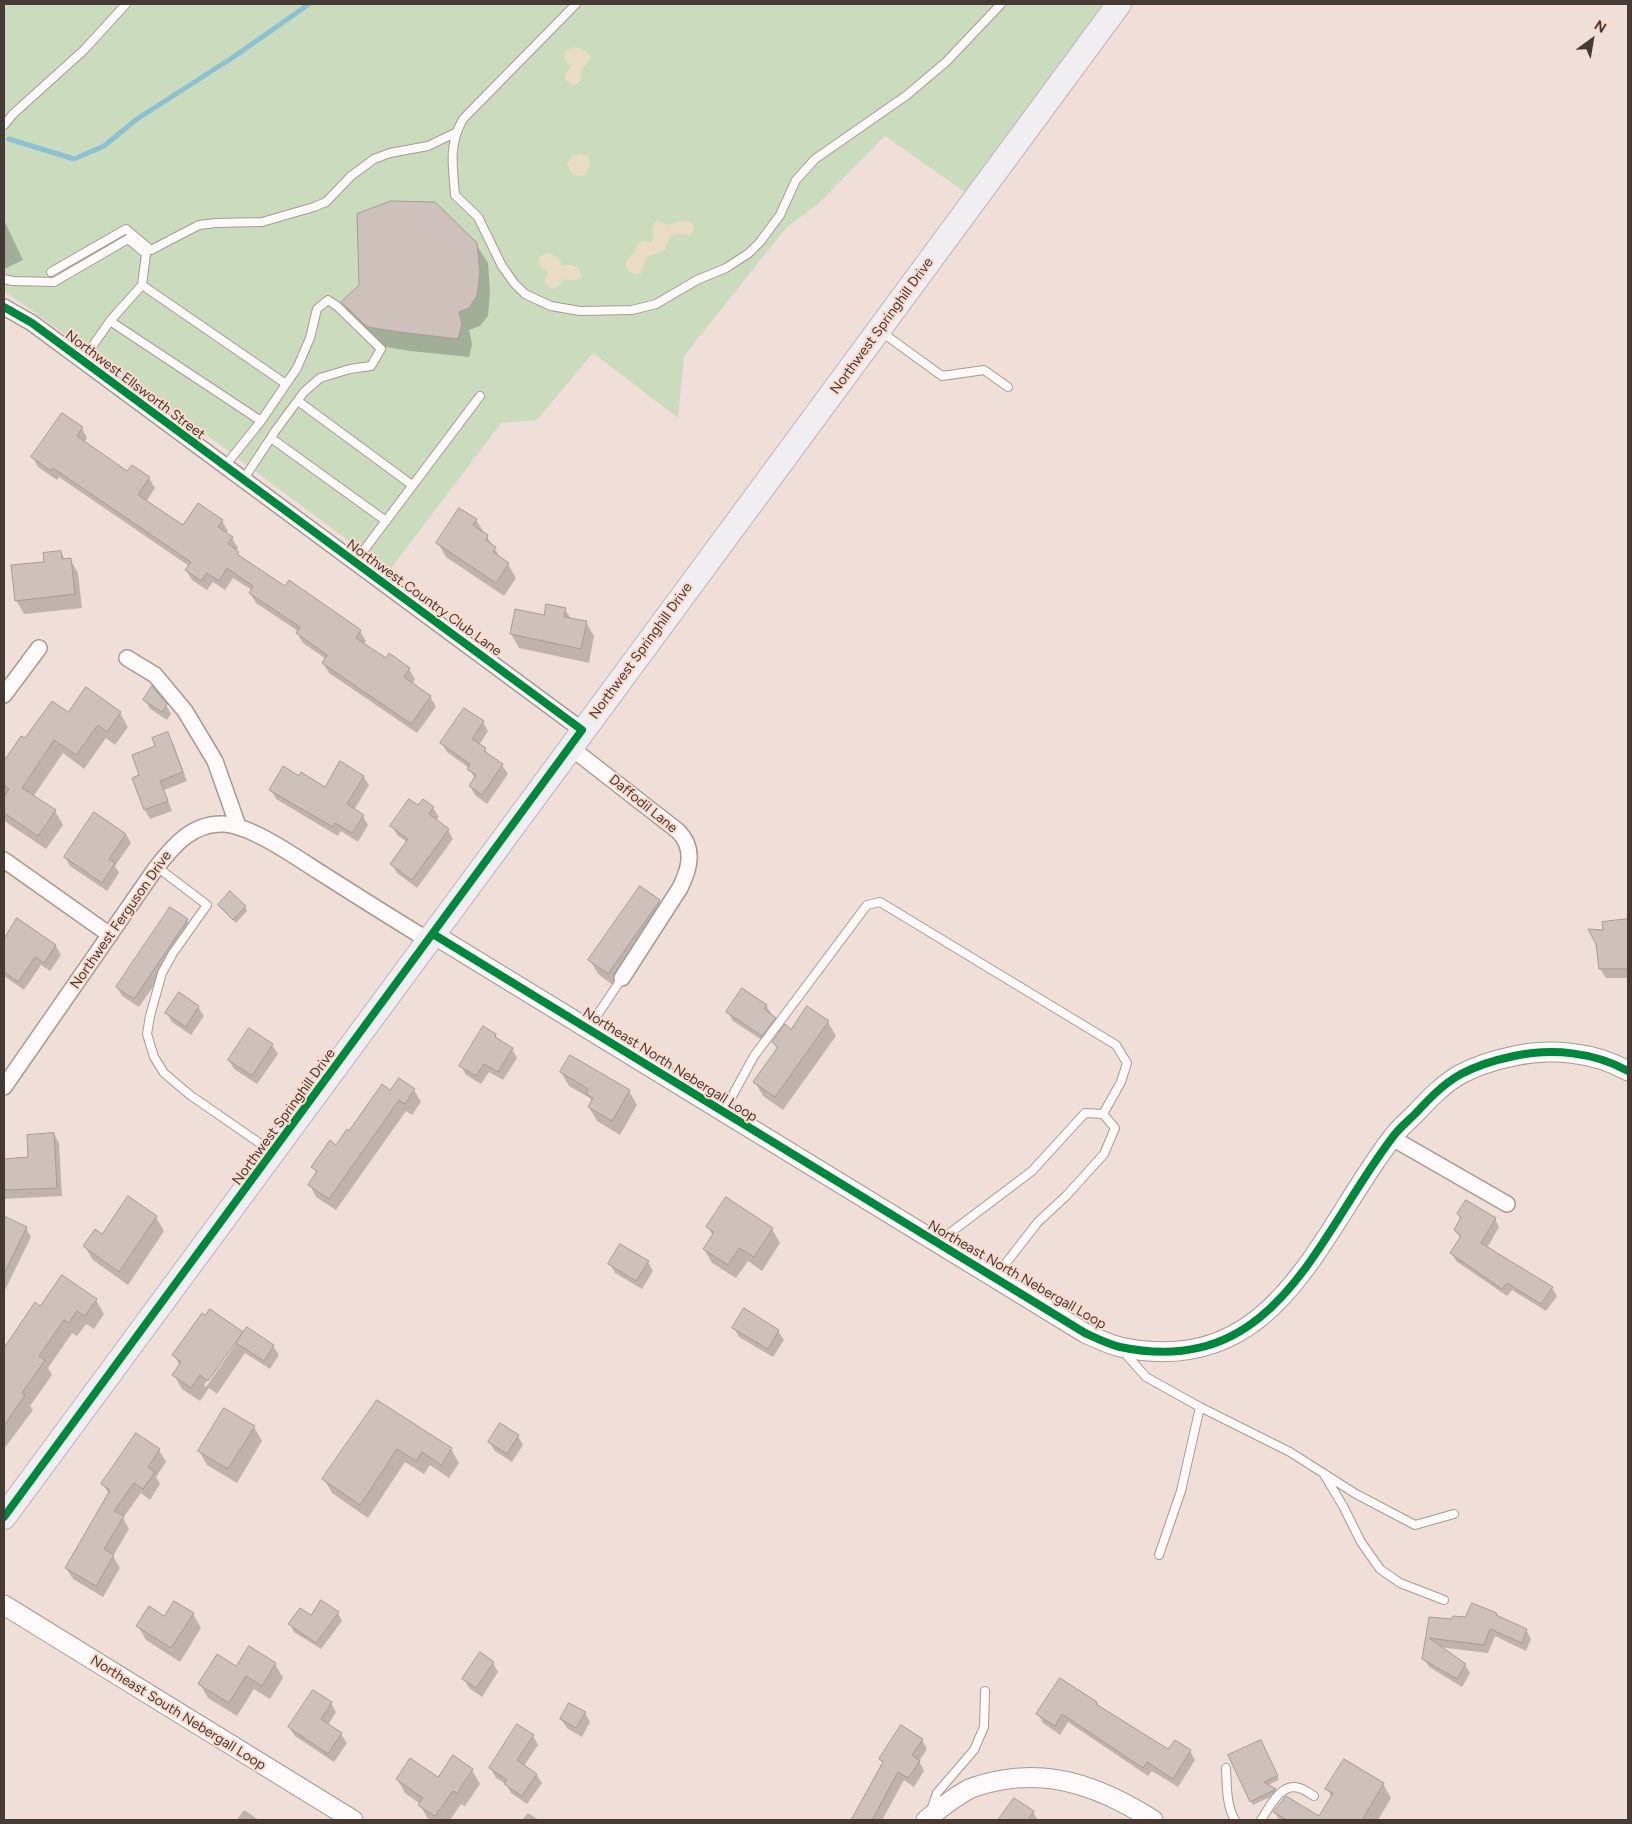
<!DOCTYPE html>
<style>
body{margin:0}
#map{position:relative;width:1632px;height:1824px;overflow:hidden;background:#f0dfd8;font-family:Figtree,sans-serif}
canvas{display:block}
.frame{position:absolute;inset:0;border:5px solid #463a35;pointer-events:none}
.north{position:absolute;left:1567px;top:15px;width:50px;height:50px;-webkit-text-stroke:4px #fadbcd;paint-order:stroke;rotate:32deg;font-size:14px;font-weight:700;line-height:20px;text-align:center;color:#463a35}
.north::after{content:'';display:block;margin:auto;width:18px;height:22px;background:#463a35;clip-path:polygon(50% 0,100% 100%,50% 72%,0 100%)}
</style>
<div id="map">
<canvas width="1632" height="1824"></canvas>
<div class="frame"></div>
<div class="north">N</div>
</div>
<script>
const ctx = document.querySelector('canvas').getContext('2d');
ctx.lineJoin = 'round';
function fillPath(path, color) {
  ctx.fillStyle = color;
  ctx.fill(path, 'evenodd');
}
function trace(path, color, width, dash) {
  ctx.strokeStyle = color;
  ctx.lineWidth = width;
  ctx.lineCap = dash ? 'butt' : 'round';
  ctx.setLineDash(dash || []);
  ctx.stroke(path);
}
function write(font, color, halo, rows, align = 'center') {
  ctx.font = font + ' Figtree,sans-serif';
  ctx.lineWidth = 4;
  ctx.setLineDash([]);
  ctx.textBaseline = 'middle';
  ctx.strokeStyle = halo;
  ctx.fillStyle = color;
  for (const [text, x, y, turn = 0] of rows) {
    ctx.save();
    ctx.translate(x, y);
    ctx.rotate((+turn || 0) * Math.PI / 180);
    ctx.textAlign = isNaN(turn) ? turn : align;
    if (halo) ctx.strokeText(text, 0, 0);
    ctx.fillText(text, 0, 0);
    ctx.restore();
  }
}
fillPath(new Path2D(`
 M4,4H1109L969,195L885,136L819,203L786,228L684,356L678,418L593,353L537,420L501,423L389,571L204,433L4,291Z`), '#cbdbbe');
fillPath(new Path2D(`
 M575,47C584,49 586,51 591,57C589,62 586,64 583,68C578,75 585,81 574,85L565,80V75L571,66L565,61L563,57L566,50Z
 M580,154L589,156L590,165L586,175L577,176L570,172L567,163L573,155Z
 M657,220L668,225C676,222 684,218 692,223L694,229L690,235L677,234L670,236L666,248L662,252L647,256L641,273C635,276 630,273 626,267C626,259 630,256 636,251L638,243L644,241L651,242L653,239L652,227Z
 M549,253L556,256L562,265H573L580,270L581,277L575,280L564,279L559,286L553,289L547,286L545,282L548,272L538,264L540,257L542,255Z`), '#e9dcc4');
fillPath(new Path2D(`
 M4,220L23,260L4,269Z
 M476,244L488,263L490,292L488,316L480,326L469,330L472,344L469,357L410,351L379,346L353,321L343,302Z
 M82,428L87,438L84,443L128,473L149,478L155,488L146,502L184,527L222,521L228,531L226,534L232,538L238,548L236,551L241,558L285,588L360,631L366,641L364,644L386,660L409,669L415,679L412,684L430,696L436,707L417,733L329,673L323,663L326,659L303,643L297,633L298,631L256,603L250,593L252,590L233,578L225,590L213,582L207,590L192,580L186,570L189,566L59,477L57,480L38,467L33,457Z
 M476,520L502,560L508,564L516,578L504,596L446,557L438,543Z
 M61,552L65,560L70,559L78,573L82,608L24,614L16,600L45,563Z
 M565,609L571,619L586,622L594,636L589,663L519,648L511,634L545,616Z
 M145,700L166,705L171,714L167,720L150,709Z
 M120,713L128,727L115,745L106,738L84,769L63,753L33,797L55,811L63,825L46,849L6,822L4,818V799L7,795L4,793V763L21,737L25,740L68,714Z
 M483,722L488,731L479,745L485,749L488,756L502,765L508,774L487,804L475,795L470,786L475,779L469,768L447,752L442,743Z
 M167,734L173,743L187,781L164,790L172,811L150,819L145,810L134,779L141,776L157,747Z
 M363,776L369,785L354,810L363,816L368,825L358,842L341,831L338,836L276,799L271,790L299,777L325,788Z
 M418,807L433,808L439,817L436,821L448,830L453,839L417,888L397,873L392,864L407,842L397,835L392,826Z
 M126,834L131,843L115,866L119,873L107,891L70,866L65,857Z
 M659,901L667,915L617,988L598,974L590,960Z
 M219,906H245L247,911L236,923Z
 M18,920L56,946L61,955L50,971L41,965L24,990L4,976V941Z
 M187,920L193,929L139,1007L122,996L117,987Z
 M1628,920V978H1606L1600,969L1604,931L1603,923Z
 M179,994L198,1007L204,1016L191,1035L172,1022L167,1013Z
 M766,1005L780,1028L768,1044L733,1021L728,1012Z
 M828,1022L836,1036L783,1110L763,1096L755,1082L778,1050L773,1042Z
 M249,1030L272,1045L278,1054L257,1084L234,1069L229,1060Z
 M495,1035L498,1040L512,1049L517,1058L503,1080L489,1072L481,1084L466,1075L461,1066Z
 M571,1056L629,1091L637,1105L620,1135L597,1121L589,1107L592,1102L590,1098L569,1086L561,1072Z
 M399,1080L414,1090L421,1102L412,1115L406,1111L336,1210L316,1197L310,1185L317,1174L313,1167L350,1133L391,1092Z
 M54,1134L59,1143L62,1196L4,1199V1160L30,1159Z
 M129,1198L156,1217L164,1231L128,1285L93,1260L85,1247L103,1236Z
 M1458,1214L1495,1219L1499,1227L1487,1248L1552,1288L1557,1296L1546,1311L1512,1290L1507,1296L1456,1261L1452,1253L1461,1239L1455,1230L1461,1219Z
 M4,1217L26,1228L31,1237L4,1292Z
 M708,1227L772,1229L780,1243L762,1271L748,1261L736,1278L712,1263L704,1249L713,1236Z
 M648,1262L653,1271L642,1289L615,1273L610,1264Z
 M96,1300L104,1314L94,1329L86,1324L77,1336L72,1333L48,1368L52,1375L30,1406L33,1410L4,1449V1350L35,1304L41,1308Z
 M744,1310L778,1331L784,1340L773,1357L739,1337L734,1328Z
 M247,1329L273,1346L279,1355L270,1369L245,1353L217,1394L209,1388L200,1401L182,1389L174,1375L180,1366L174,1355L242,1333L243,1335ZM238,1336H241L206,1387L204,1385Z
 M378,1401L451,1449L459,1463L449,1478L430,1465L424,1474L405,1462L368,1518L332,1493L324,1479Z
 M254,1427L262,1441L237,1483L207,1465L199,1451Z
 M136,1434L159,1450L166,1462L156,1477L160,1484L150,1500L141,1493L123,1518L129,1529L113,1556L120,1568L103,1597L73,1579L66,1568L109,1494L103,1484Z
 M518,1436L523,1445L512,1462L495,1451L489,1442Z
 M338,1613L342,1621L321,1649L294,1632L290,1624L311,1617Z
 M193,1614L201,1628L180,1662L146,1640L138,1626L165,1617Z
 M1496,1614L1498,1618L1526,1630L1531,1639L1526,1651L1495,1636L1488,1653L1439,1647L1465,1665L1470,1673L1462,1687L1429,1667L1424,1658L1430,1619L1452,1620Z
 M493,1663L498,1672L482,1697L469,1688L464,1679Z
 M275,1664L283,1678L270,1699L254,1689L237,1716L208,1698L200,1684L237,1668Z
 M1061,1680L1097,1703L1099,1707L1169,1751H1190L1195,1760L1178,1787L1152,1771L1148,1776L1068,1722L1060,1735L1043,1723L1038,1714Z
 M331,1703L336,1712L328,1725L341,1734L347,1743L334,1762L295,1736L289,1727Z
 M585,1713L590,1722L582,1737L567,1728L561,1719Z
 M533,1736L538,1745L524,1766L536,1774L542,1783L527,1804L511,1793L506,1784L496,1778L491,1769Z
 M922,1740L927,1749L919,1761L924,1771L914,1787L904,1780L882,1820H852L883,1764L881,1759Z
 M1263,1745L1279,1780L1268,1785L1275,1790L1277,1794L1253,1805L1251,1801Z
 M1345,1760L1383,1784L1391,1798L1378,1820H1279L1275,1812L1319,1818L1332,1797L1327,1789Z
 M472,1770L480,1784L465,1806L461,1804L450,1820L428,1819L420,1805V1804L405,1793L397,1779H438Z
 M1014,1799L1033,1812L1038,1820H1000Z
 M244,1810L259,1820H237Z
 M528,1813L539,1820H522Z`), '#0003');
trace(new Path2D(`
 M9,139L74,159L104,146L137,119L235,56L309,4`), '#8cc1d3', 5);
const building = new Path2D(`
 M391,201L435,202L477,243L480,272L477,296L469,308L459,312L462,324L458,339L399,332L367,327L341,302L359,285L357,214Z
 M62,413L83,427L77,436L127,471L132,465L150,477L138,495L183,525L198,503L223,520L218,527L233,537L228,544L239,552L237,554L285,586L289,580L361,630L356,638L386,658L389,653L410,668L404,677L431,696L411,724L322,663L327,655L296,633L300,627L249,593L253,586L227,568L219,581L207,573L201,581L185,570L191,562L53,468L51,471L31,457Z
 M459,508L477,519L473,525L488,535L486,540L496,547L493,552L509,563L496,583L436,543Z
 M61,551L62,559L71,558L75,594L15,601L11,565L44,562L43,553Z
 M546,604L566,608L564,617L587,621L581,649L510,634L515,609L544,615Z
 M152,686L167,704L162,712L143,700Z
 M86,687L121,712L107,732L98,725L76,755L54,740L22,788L56,810L38,836L4,813V797L9,789L4,785V761L21,736L25,738L52,701L68,712Z
 M464,708L484,721L472,739L486,748L484,751L503,764L482,795L469,786L476,775L467,769L470,764L440,743Z
 M168,732L183,772L160,781L168,801L144,810L132,778L139,775L132,755L155,746L152,738Z
 M340,761L364,776L347,804L364,815L352,833L335,823L333,827L269,790L283,766L299,776L301,772L325,787Z
 M409,799L418,805L423,799L434,807L429,814L449,829L412,880L390,864L408,839L390,826Z
 M94,812L126,834L109,859L115,863L102,883L64,857Z
 M640,886L660,900L608,974L588,960Z
 M230,891L246,906L233,920L218,905Z
 M170,907L188,919L134,999L116,987Z
 M17,918L56,945L44,963L35,957L18,982L4,972V939Z
 M1628,919V969H1599L1596,944L1588,929L1603,930L1602,922Z
 M742,988L767,1005L764,1009L776,1018L762,1036L726,1012Z
 M179,992L199,1006L186,1027L165,1013Z
 M807,1006L829,1021L775,1097L753,1082L778,1047L772,1042L785,1024L791,1029Z
 M483,1026L496,1034L495,1037L513,1048L498,1072L484,1064L476,1076L459,1066Z
 M249,1028L273,1044L252,1076L228,1060Z
 M570,1055L630,1090L612,1121L588,1107L593,1098L586,1094L588,1089L560,1072Z
 M399,1078L415,1089L405,1104L399,1100L329,1199L308,1185L317,1171L311,1167L330,1140L336,1145L347,1129L349,1131L382,1084L390,1090Z
 M54,1133L57,1188L4,1190V1159L28,1157L27,1135Z
 M128,1196L157,1216L119,1272L83,1246L95,1229L102,1234Z
 M726,1197L773,1228L754,1257L739,1248L728,1265L703,1249L714,1232L706,1227Z
 M1466,1200L1496,1218L1481,1243L1553,1287L1541,1304L1507,1283L1502,1289L1450,1253L1461,1236L1454,1230L1461,1217L1457,1214Z
 M4,1216L27,1227L4,1274Z
 M620,1244L649,1261L636,1281L608,1264Z
 M62,1275L97,1299L85,1316L77,1311L69,1323L64,1320L39,1356L45,1360L22,1393L25,1395L4,1426V1348L35,1302L40,1306Z
 M744,1308L779,1330L768,1349L732,1328Z
 M210,1309L243,1332L208,1381L200,1375L191,1388L172,1375L181,1362L172,1355L202,1313L205,1315Z
 M247,1327L274,1345L264,1361L236,1343Z
 M377,1400L452,1448L441,1465L422,1452L416,1461L397,1449L360,1505L322,1479Z
 M224,1408L255,1426L228,1469L198,1451Z
 M500,1423L519,1435L507,1454L488,1442Z
 M136,1433L160,1449L148,1467L155,1472L143,1489L134,1483L114,1511L124,1516L104,1549L114,1555L96,1586L65,1568L110,1490L101,1484Z
 M321,1600L339,1612L316,1643L288,1624L300,1608L311,1615Z
 M174,1601L194,1613L171,1648L136,1626L149,1606L164,1616Z
 M1472,1603L1497,1613L1496,1615L1527,1629L1522,1643L1490,1629L1484,1645L1429,1638L1466,1664L1457,1679L1422,1659L1429,1617L1451,1619L1453,1616L1465,1617Z
 M249,1646L276,1663L262,1686L246,1676L229,1703L198,1684L217,1654L236,1666Z
 M480,1652L494,1662L476,1688L462,1679Z
 M1060,1678L1097,1702L1096,1704L1168,1749L1175,1740L1191,1750L1173,1779L1147,1762L1143,1768L1062,1714L1055,1726L1036,1714Z
 M313,1690L332,1702L321,1719L342,1733L328,1754L288,1727Z
 M569,1703L586,1712L576,1728L560,1719Z
 M517,1724L534,1735L517,1760L537,1774L522,1796L504,1784L507,1780L489,1768Z
 M901,1725L923,1739L912,1755L920,1761L908,1778L898,1772L872,1820H851L883,1762L879,1759Z
 M1261,1740L1278,1776L1264,1782L1276,1789L1250,1802L1228,1755Z
 M453,1755L473,1769L457,1793L453,1791L435,1816L418,1805L423,1798L396,1779L410,1758L438,1777Z
 M1344,1759L1384,1783L1362,1820H1287L1273,1812L1286,1796L1319,1816L1333,1793L1325,1789Z
 M1014,1798L1034,1811L1028,1820H998Z`);
fillPath(building, '#cec0bb');
trace(building, '#a79a95', 1);
const service = new Path2D(`
 M576,4L463,119C448,145 453,167 455,195L478,217L502,266L514,283L525,294L551,306L580,311L632,310L656,304L697,280L726,268L749,253L760,242L780,215L796,180L815,159L907,95L927,78L946,62L1001,4
 M4,125L13,114L84,50L126,4
 M51,272L126,229L151,250L199,225L216,223L262,222L314,207L326,202L351,176L374,159L390,153L428,146L455,133
 M4,279L13,281L54,282L128,239L146,254L142,285L110,321L82,361
 M142,285L286,384
 M110,321L261,421
 M880,331L942,376L984,370L1008,387
 M298,401L412,485
 M271,438L386,521
 M225,466L261,421L297,368L310,338L317,309L328,300L337,306L381,349L371,366L350,369L320,378L304,392L276,430L243,480
 M355,562L480,396
 M157,867L207,905L173,953L162,973L150,1016L147,1034L154,1057L164,1073L190,1095L271,1151
 M588,1029L622,978
 M724,1111L754,1056L867,905L880,902L1116,1045L1127,1063L1121,1082L1103,1114
 M938,1242L1032,1171L1085,1113L1103,1114L1115,1128L1104,1154L1066,1196L1038,1222L995,1277
 M1122,1350L1146,1377L1200,1407L1290,1452L1356,1494L1415,1525L1454,1514
 M1325,1476L1343,1506L1361,1542L1380,1569L1400,1583L1444,1600
 M1159,1555L1181,1491L1200,1407
 M1226,1768C1227,1786 1226,1805 1235,1820
 M931,1810L937,1793L974,1750L984,1727L985,1691
 M1261,1820C1269,1808 1281,1782 1299,1788C1304,1789 1309,1793 1314,1796`);
const minor = new Path2D(`
 M4,307L32,323L582,730
 M127,658L155,675L185,711L215,761L238,826
 M4,695L39,648
 M570,747L678,831C695,848 690,868 680,888L622,978
 M4,860L110,935
 M4,1087L156,868C173,846 192,823 223,824C251,825 297,858 321,873C357,896 392,918 428,940
 M1392,1138L1507,1204`);
const tertiary = new Path2D(`
 M433,934L1085,1333C1096,1338 1108,1344 1120,1347C1276,1380 1317,1236 1392,1138C1398,1129 1407,1122 1415,1114C1429,1099 1443,1084 1461,1074C1478,1065 1495,1060 1514,1056C1552,1048 1594,1052 1628,1071
 M4,1605L353,1820
 M926,1820C939,1809 953,1798 969,1789C979,1785 991,1782 1002,1780C1058,1770 1107,1791 1153,1820`);
const primary = new Path2D(`
 M4,1517L1119,4`);
trace(service, '#a79a94', 10);
trace(minor, '#a79a94', 18);
trace(tertiary, '#a79a94', 21);
trace(primary, '#beb5ba', 26);
trace(service, '#fdfaf9', 8);
trace(minor, '#fdfaf9', 15);
trace(tertiary, '#fdfaf9', 19);
trace(primary, '#f1eef2', 24);
trace(new Path2D(`
 M4,307L32,323L582,730L4,1517
 M433,934L1085,1333C1096,1338 1108,1344 1120,1347C1276,1380 1317,1236 1392,1138C1398,1129 1407,1122 1415,1114C1429,1099 1443,1084 1461,1074C1478,1065 1495,1060 1514,1056C1552,1048 1594,1052 1628,1071`), '#00873e', 8);
write('14px', '#463a35', '#fadbcd', [
 ["Northwest Springhill Drive",882,326,-54],
 ["Northwest Ellsworth Street",135,385,37],
 ["Northwest Country Club Lane",424,598,36],
 ["Northwest Springhill Drive",641,651,-54],
 ["Daffodil Lane",643,804,39],
 ["Northwest Ferguson Drive",121,920,-55],
 ["Northeast North Nebergall Loop",670,1065,32],
 ["Northwest Springhill Drive",284,1117,-54],
 ["Northeast North Nebergall Loop",1017,1275,30],
 ["Northeast South Nebergall Loop",178,1713,32]
]);
</script>
